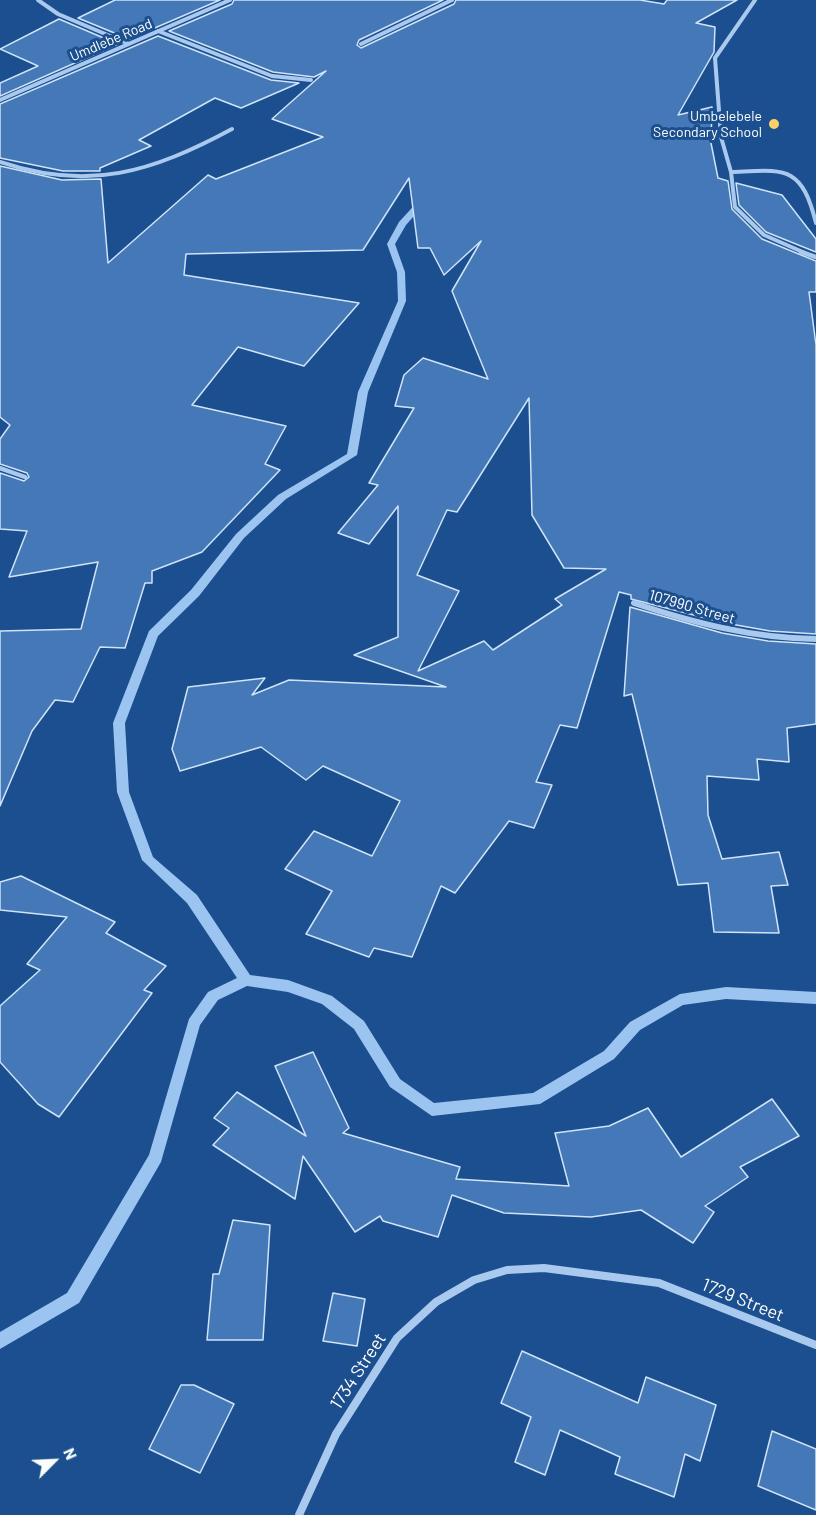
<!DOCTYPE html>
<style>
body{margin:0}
#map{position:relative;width:816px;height:1515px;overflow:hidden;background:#1b4f8f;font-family:Barlow,sans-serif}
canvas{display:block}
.north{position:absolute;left:24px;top:1431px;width:60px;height:60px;-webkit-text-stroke:4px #1b4f8f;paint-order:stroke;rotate:66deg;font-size:16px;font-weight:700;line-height:24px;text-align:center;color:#fff}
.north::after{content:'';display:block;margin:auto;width:21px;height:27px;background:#fff;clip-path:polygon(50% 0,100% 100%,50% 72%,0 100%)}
</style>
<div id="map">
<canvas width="816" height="1515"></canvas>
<div class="north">N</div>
</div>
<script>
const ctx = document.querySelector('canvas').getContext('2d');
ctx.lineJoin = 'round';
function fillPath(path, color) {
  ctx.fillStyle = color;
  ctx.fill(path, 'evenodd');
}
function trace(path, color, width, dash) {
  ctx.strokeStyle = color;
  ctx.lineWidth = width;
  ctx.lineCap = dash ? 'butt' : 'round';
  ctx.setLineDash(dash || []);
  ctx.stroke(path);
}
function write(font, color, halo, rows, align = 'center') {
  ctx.font = font + ' Barlow,sans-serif';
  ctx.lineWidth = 6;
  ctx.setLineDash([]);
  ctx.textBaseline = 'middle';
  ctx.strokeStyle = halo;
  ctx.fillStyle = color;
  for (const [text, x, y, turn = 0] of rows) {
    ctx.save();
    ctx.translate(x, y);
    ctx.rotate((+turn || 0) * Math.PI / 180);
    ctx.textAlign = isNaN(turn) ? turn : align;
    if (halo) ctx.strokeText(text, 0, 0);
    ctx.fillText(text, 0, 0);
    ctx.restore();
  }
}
fillPath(new Path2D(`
 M421,198L428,200L406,225L395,244L405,272L406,301L368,392L357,455L286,499L244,538L199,596L158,636L125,723L129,792L153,857L197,895L250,975L288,980L332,996L364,1021L400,1079L434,1103L533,1093L604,1051L630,1022L680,994L726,987L816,992V1004L726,999L683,1005L640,1030L614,1059L540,1104L432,1116L390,1087L354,1029L322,1004L288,992L247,986L218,1000L200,1025L161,1162L79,1303L0,1349V1332L67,1293L149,1155L189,1019L208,992L237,978L187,903L142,860L117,792L113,723L149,631L191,590L236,534L278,495L347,454L358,392L398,301L397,272L387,244L399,222Z`), '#9cc4f0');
const building = new Path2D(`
 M115,0H220L129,39L78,18Z
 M234,0H443L359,40L357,45L361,48L454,4L456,0H640L664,4L667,0H737L696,23L715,27L714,52L678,115L712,107L711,143L718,178L728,181L732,209L762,239L816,261V292H809L816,345V634L770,631L725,623L631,599V595L619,592L577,728L560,725L536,782L552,785L534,828L509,821L455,893L441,886L412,957L374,948L369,957L306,934L332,891L285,869L314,831L372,856L400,801L323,766L306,780L261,747L180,771L172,749L188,687L265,678L252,695L289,680L446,687L354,655L398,637V506L369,544L338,533L378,485L369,483L414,408L395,406L404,375L423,358L488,379L452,291L481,241L444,275L430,248H418L409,178L363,250L186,254L184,275L359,303L304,366L238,347L192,405L286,426L265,464L280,470L202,552L152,571V583H145L125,648L100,647L73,702L55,700L32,731L0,806V631L81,629L98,562L9,577L27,531L0,529V473L24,481L29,477L27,473L0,464V439L10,425L0,417V166L62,180L101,179L108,263L208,175L216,179L323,137L272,119L326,71L314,77L273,72L169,31L232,4ZM529,398L532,515L564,568L606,569L555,599L562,605L493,650L484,641L418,671L459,591L417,575L447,510L457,512Z
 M59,19L118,44L0,96V83L38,66L0,49Z
 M158,36L271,80L299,83L241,108L215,98L139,140L151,146L100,168V171H63L0,158V104Z
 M736,183L782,195L816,239V252L766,232L739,205Z
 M630,607L722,633L768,641L816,644V724L787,728L789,762L757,759L759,780L707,776L708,815L722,859L779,852L788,885L771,886L779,933L714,932L708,883L678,885L632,694L624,696Z
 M21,876L115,922L106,933L166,966L144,990L152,993L59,1117L38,1104L0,1062V1006L40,970L27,964L67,917L0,910V882Z
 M313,1052L349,1128L343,1133L460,1167L456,1179L569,1186L555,1133L609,1126L648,1108L681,1157L772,1099L799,1136L740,1167L748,1177L705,1206L714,1212L693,1243L641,1210L591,1217L504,1213L452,1195L438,1237L383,1221L380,1216L355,1232L303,1156L295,1199L213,1145L229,1128L214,1118L237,1092L306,1136L275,1066Z
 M233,1220L270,1225L263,1340H207L213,1274H219Z
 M333,1293L365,1299L357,1346L323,1341Z
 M522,1351L638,1403L646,1377L716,1405L700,1461L685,1454L674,1497L615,1474L620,1457L560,1430L545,1475L515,1462L531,1417L501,1403Z
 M181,1385H194L234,1404L200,1473L149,1449Z
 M772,1431L816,1449V1510L758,1486Z`);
fillPath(building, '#4478b7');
trace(building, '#cfe3fa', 1.5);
trace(new Path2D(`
 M38,0L58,14L129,44
 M755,0L715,58L721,137L731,172L735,207L764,235L805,253
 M158,31L272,76L311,80
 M361,44L452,0
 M0,100L230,0
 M0,162C89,192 152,172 232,129
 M731,172C785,170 801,164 816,223`), '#a9c9ee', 4);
trace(new Path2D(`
 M801,252L816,257
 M0,468L25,477`), '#a9c9ee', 4.5);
trace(new Path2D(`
 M634,603C694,623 752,638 816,639`), '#a9c9ee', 6);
trace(new Path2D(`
 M299,1515L336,1434L397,1338L436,1302L474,1280L507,1270L544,1268L659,1283L816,1345`), '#a9c9ee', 8);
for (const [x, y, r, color] of [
 [774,124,6,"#ffd166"]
]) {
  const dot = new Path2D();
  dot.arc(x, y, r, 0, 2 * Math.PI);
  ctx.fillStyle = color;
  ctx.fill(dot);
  trace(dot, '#1b4f8f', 2);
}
write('14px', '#fff', '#1b4f8f', [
 ["Umdlebe Road",111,40,-23]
]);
write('14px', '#fff', '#1b4f8f', [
 ["Umbelebele",762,116],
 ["Secondary School",762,132]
], 'right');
write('15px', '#fff', '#1b4f8f', [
 ["107990 Street",692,607,16]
]);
write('18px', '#fff', '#1b4f8f', [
 ["1729 Street",743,1300,22],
 ["1734 Street",358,1371,-57]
]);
</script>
